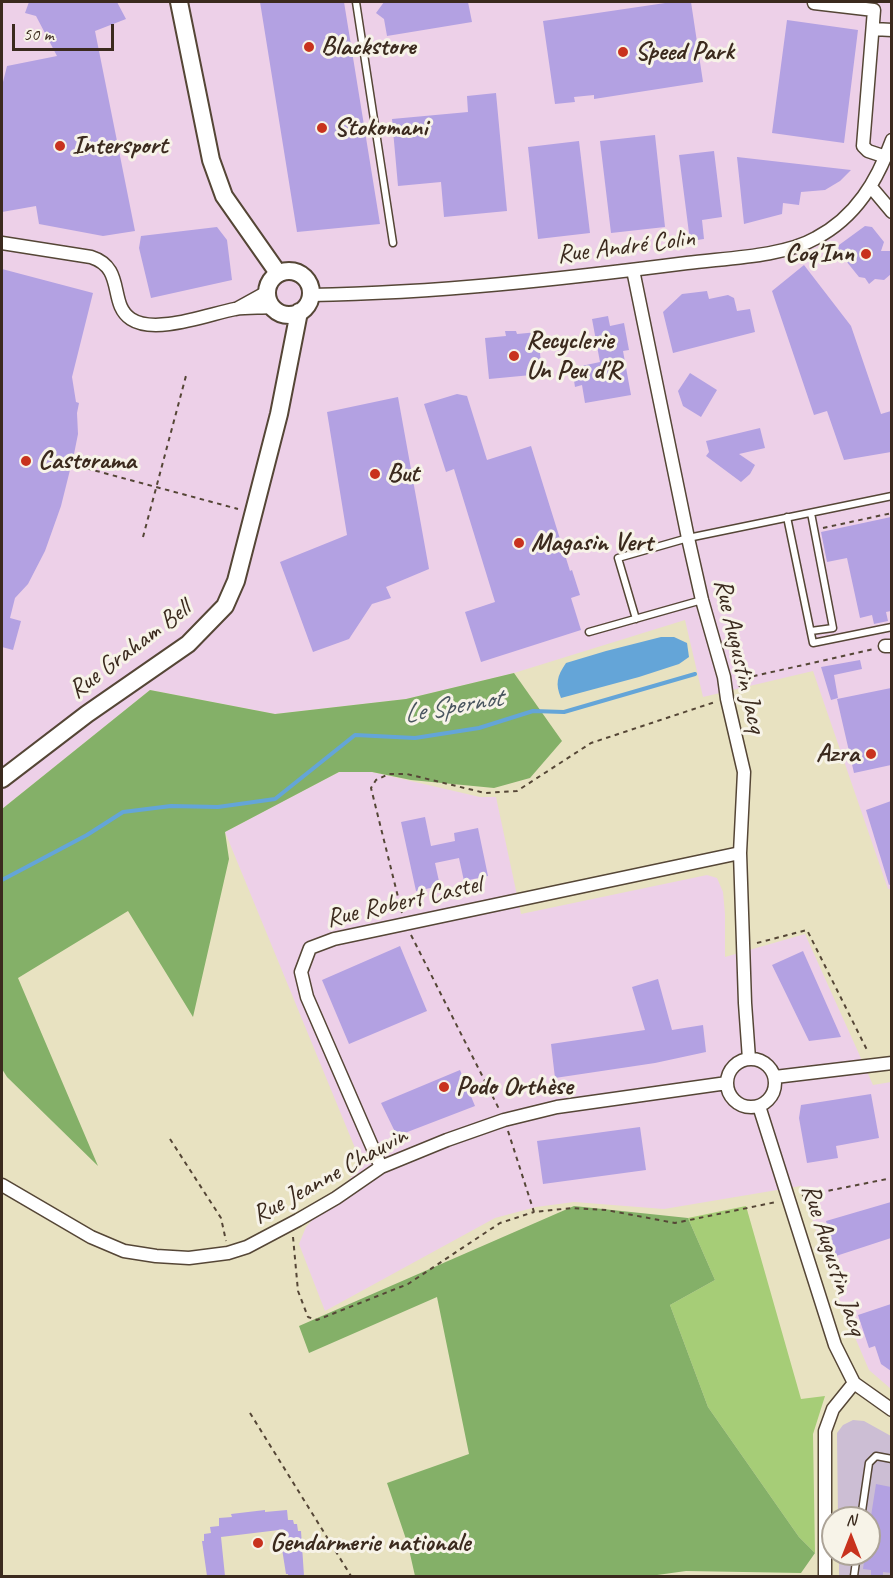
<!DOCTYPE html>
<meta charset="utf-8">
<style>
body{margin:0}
#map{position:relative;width:893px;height:1578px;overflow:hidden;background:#e8e2c1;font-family:Caveat,sans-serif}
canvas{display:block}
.frame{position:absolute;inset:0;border:3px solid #3b2a1e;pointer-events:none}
.north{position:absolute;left:821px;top:1506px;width:60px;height:60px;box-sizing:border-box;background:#f7f3e8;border:2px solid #aca397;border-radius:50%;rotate:0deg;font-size:16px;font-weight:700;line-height:24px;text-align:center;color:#3b2a1e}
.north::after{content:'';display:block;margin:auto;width:21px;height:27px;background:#c8321e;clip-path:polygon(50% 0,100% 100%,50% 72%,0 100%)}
.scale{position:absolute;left:12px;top:24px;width:102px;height:27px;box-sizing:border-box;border:3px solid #3b2a1e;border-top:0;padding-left:8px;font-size:18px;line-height:21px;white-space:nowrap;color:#3b2a1e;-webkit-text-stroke:4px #f7f3e8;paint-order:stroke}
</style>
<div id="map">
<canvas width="893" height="1578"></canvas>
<div class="frame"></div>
<div class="north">N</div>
<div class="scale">50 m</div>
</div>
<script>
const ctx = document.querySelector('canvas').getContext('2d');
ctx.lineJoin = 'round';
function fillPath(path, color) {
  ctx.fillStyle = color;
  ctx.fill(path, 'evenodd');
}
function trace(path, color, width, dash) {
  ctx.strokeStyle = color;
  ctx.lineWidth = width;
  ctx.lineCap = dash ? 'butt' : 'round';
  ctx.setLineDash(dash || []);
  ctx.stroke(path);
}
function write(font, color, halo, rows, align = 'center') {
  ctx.font = font + ' Caveat,sans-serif';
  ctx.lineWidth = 6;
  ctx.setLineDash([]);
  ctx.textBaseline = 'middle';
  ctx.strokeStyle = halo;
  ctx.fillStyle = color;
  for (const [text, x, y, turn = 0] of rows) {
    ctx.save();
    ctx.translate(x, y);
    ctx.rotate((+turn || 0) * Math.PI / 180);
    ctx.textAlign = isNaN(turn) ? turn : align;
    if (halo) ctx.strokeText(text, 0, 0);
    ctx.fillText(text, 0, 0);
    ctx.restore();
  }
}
fillPath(new Path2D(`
 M2,2H891V889H888L813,671L703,697L685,620L514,673L406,699L275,714L150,690L2,809Z
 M339,772H372L480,797H496L521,914L707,875L717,878L723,892L725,914V957L805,934L873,1085L891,1082V1389L869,1370L842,1307L801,1186L664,1209L574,1202L536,1207L495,1218L325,1311L299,1244L306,1227L362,1165L225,832Z`), '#edd0e8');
fillPath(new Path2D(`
 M853,1420L864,1421L891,1436V1576H839V1554H869V1518H838L837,1433L843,1425Z`), '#ccbed4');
fillPath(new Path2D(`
 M746,1206L801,1399L825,1396L813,1434L815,1553L799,1537L708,1407L670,1305L715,1280L688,1218Z`), '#a6cd77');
fillPath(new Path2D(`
 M514,673L562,741L530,778L494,788L411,780L372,772H339L225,832L229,859L193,1017L128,911L18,978L98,1166L7,1077L2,1069V809L150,690L275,714L406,699Z
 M574,1206L688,1218L715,1280L670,1305L708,1407L799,1537L815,1553L801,1573L686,1571L650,1576H415L408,1545L387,1483L469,1454L437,1297L309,1353L299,1326Z`), '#84b068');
fillPath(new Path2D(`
 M661,637H674L687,643L689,657L679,664L639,677L561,698C555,684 557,676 566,663L606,651Z`), '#64a5d8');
trace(new Path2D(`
 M2,880L87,835L123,812L171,806L218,807L275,799L355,735L415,738L479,728L533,711L564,712L695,674`), '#64a5d8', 4);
fillPath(new Path2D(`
 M29,2H117L126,19L95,31L135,231L103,236L39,224L36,206L2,212V86L7,66L57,56L36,16L25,13Z
 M260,2H344L380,224L297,232Z
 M384,2H468L472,22L387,36L384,19L376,13Z
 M672,2H691L703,82L594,99V95L574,97L575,102L555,104L543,21Z
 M787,20L858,30L844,143L772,133Z
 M496,93L507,211L444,217L441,182L398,186L392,119L468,112L467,96Z
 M655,135L665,227L611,233L600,141Z
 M579,141L590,233L538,239L528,147Z
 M714,151L722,217L702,220L704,239L690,241L679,155Z
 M737,157L851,170L840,181L825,190L801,192L799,205L783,203L782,214L744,224Z
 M865,226L872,227L884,242L881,251H891V274L884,280L875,279L869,284L865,278L859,277L838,251L839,245Z
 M217,227L227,240L232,280L151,298L139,248L141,236Z
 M804,265L851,326L881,414L891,411V452L844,460L827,411L814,415L772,291Z
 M2,269L93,293L72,377L76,402L79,403L77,413L78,434L74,454L61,506L45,551L28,584L15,598L10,618L21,621L13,650L2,647Z
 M707,291L709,299L728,295L734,298L737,311L750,309L755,332L673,353L663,312L682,294Z
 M608,316L610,326L624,323L629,350L623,351L631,395L585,403L582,385L575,387L572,368L600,362L592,319Z
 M505,331H516L517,334L538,332L542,374L489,379L485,338L506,336Z
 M690,373L717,390L701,417L683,406L678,391Z
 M457,394L467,396L487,460L531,446L570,571L572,570L580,595L571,598L581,630L481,662L465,612L495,602L454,469L446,472L424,404Z
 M398,397L429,569L386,587L391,598L372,604L349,639L313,652L280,562L347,535L327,412Z
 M760,428L765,448L739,454L755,465L750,474L741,482L706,456L709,452L706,441Z
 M891,517V611L886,612L888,621L874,624L872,615L860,618L847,558L827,562L821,532Z
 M860,660L862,669L834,675L838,698L831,700L821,667Z
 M891,688V765L854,773L837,699Z
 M891,801V884L889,885L866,810Z
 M425,817L431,846L455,841L454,833L478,828L488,876L464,881L459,858L435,863L440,886L416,891L401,822Z
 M400,946L427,1011L349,1044L322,980Z
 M803,951L841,1037L809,1041L772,965Z
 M658,979L672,1030L703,1025L706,1052L655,1063L555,1078L551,1044L645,1030L632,987Z
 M460,1070L475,1106L397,1136L381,1103Z
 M871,1094L879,1138L836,1146L838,1158L807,1163L799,1118L801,1105Z
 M640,1127L646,1170L543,1184L537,1141Z
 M891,1202V1238L836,1256L826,1221Z
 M891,1304V1371L881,1364L875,1346L869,1348L858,1315Z
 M876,1484L891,1487V1573L883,1572V1576H871V1570L863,1569L865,1554H869V1529Z
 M265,1510V1512L287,1510L288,1520H293L294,1524H297L298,1531H301L304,1576H288V1574H286L279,1530L221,1537L225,1576H207L202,1541H204V1534L211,1533L210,1527L219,1526V1518L232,1517L231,1514Z`), '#b3a1e2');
const lane = new Path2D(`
 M356,2L393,243
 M811,513L833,628L811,631
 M787,517L813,643L892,627
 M636,619L618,558L688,538L892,496
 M589,632L702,600
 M861,1518L869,1463L876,1456L892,1459
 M854,1576L857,1554`);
const street = new Path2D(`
 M814,3L874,10L863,146L868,151L886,157
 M873,29L892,30
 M871,187L892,212
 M2,243L91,257C126,268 108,304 131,319C155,335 209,314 235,309C247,307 260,308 272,307
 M633,270L688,538L702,600L724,677L727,699L744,772L740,853L745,1003L749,1059
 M311,295C437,293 562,279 687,263C725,258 783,257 816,238C856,217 877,181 892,140
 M238,308L267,292
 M885,646H892
 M727 1083a24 24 0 1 1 48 0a24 24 0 1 1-48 0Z
 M775,1077L892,1063
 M759,1106L835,1345L854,1383L892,1410
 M381,1167L307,997L301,972L310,948L334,939L740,853
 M2,1185L91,1237L124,1251L156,1256L189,1258L228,1253L247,1247L298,1220L336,1198L381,1167L447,1140L504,1120L557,1107L727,1083
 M825,1576V1431L833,1409L854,1383`);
const secondary = new Path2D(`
 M179,2L211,160L224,196L278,273
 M267 293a22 22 0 1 1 44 0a22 22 0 1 1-44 0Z
 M2,779L87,714L188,644L225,606L236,581L279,414L299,312`);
trace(lane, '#554636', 9);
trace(street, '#554636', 15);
trace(secondary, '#554636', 20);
trace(new Path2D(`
 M78,466L238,509
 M823,528L892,513
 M143,537L187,372
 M739,687L750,677L874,649
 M402,913L371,788L376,780L389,774H407L485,793L517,791L591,743L715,702
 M411,935L499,1109
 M757,943L807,930L868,1052
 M508,1131L534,1212L572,1208L606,1210L675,1223L776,1202
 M170,1139L221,1218L226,1241
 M802,1196L892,1178
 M293,1237L298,1291L308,1317L317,1320L408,1284L500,1223L534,1212
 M250,1413L351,1576`), '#554636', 2, [4.5, 4.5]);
trace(lane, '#fff', 6);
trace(street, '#fff', 12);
trace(secondary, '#fff', 16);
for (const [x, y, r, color] of [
 [309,47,6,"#c8321e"],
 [623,52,6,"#c8321e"],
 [322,128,6,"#c8321e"],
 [60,146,6,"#c8321e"],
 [866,254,6,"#c8321e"],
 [514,356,6,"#c8321e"],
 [26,461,6,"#c8321e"],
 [375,474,6,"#c8321e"],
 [519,543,6,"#c8321e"],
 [871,754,6,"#c8321e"],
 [444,1087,6,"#c8321e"],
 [258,1543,6,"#c8321e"]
]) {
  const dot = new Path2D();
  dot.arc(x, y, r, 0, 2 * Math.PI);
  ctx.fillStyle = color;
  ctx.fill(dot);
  trace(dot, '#f7f3e8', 2);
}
write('bold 26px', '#3b2a1e', '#f7f3e8', [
 ["Blackstore",321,47],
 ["Speed Park",635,52],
 ["Stokomani",334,128],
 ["Intersport",72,146],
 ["Coq'Inn",854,254,"right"],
 ["Recyclerie",526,341],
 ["Un Peu d'R",526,371],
 ["Castorama",38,461],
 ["But",387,474],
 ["Magasin Vert",531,543],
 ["Azra",859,754,"right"],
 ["Podo Orthèse",456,1087],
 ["Gendarmerie nationale",270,1543]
], 'left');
write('26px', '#3b2a1e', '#f7f3e8', [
 ["Rue André Colin",626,247,-7],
 ["Rue Graham Bell",130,650,-37],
 ["Rue Augustin Jacq",739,656,77],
 ["Rue Robert Castel",404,902,-13],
 ["Rue Jeanne Chauvin",330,1176,-29],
 ["Rue Augustin Jacq",833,1260,72]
]);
write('italic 27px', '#49555f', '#f7f3e8', [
 ["Le Spernot",453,707,-10]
]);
</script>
